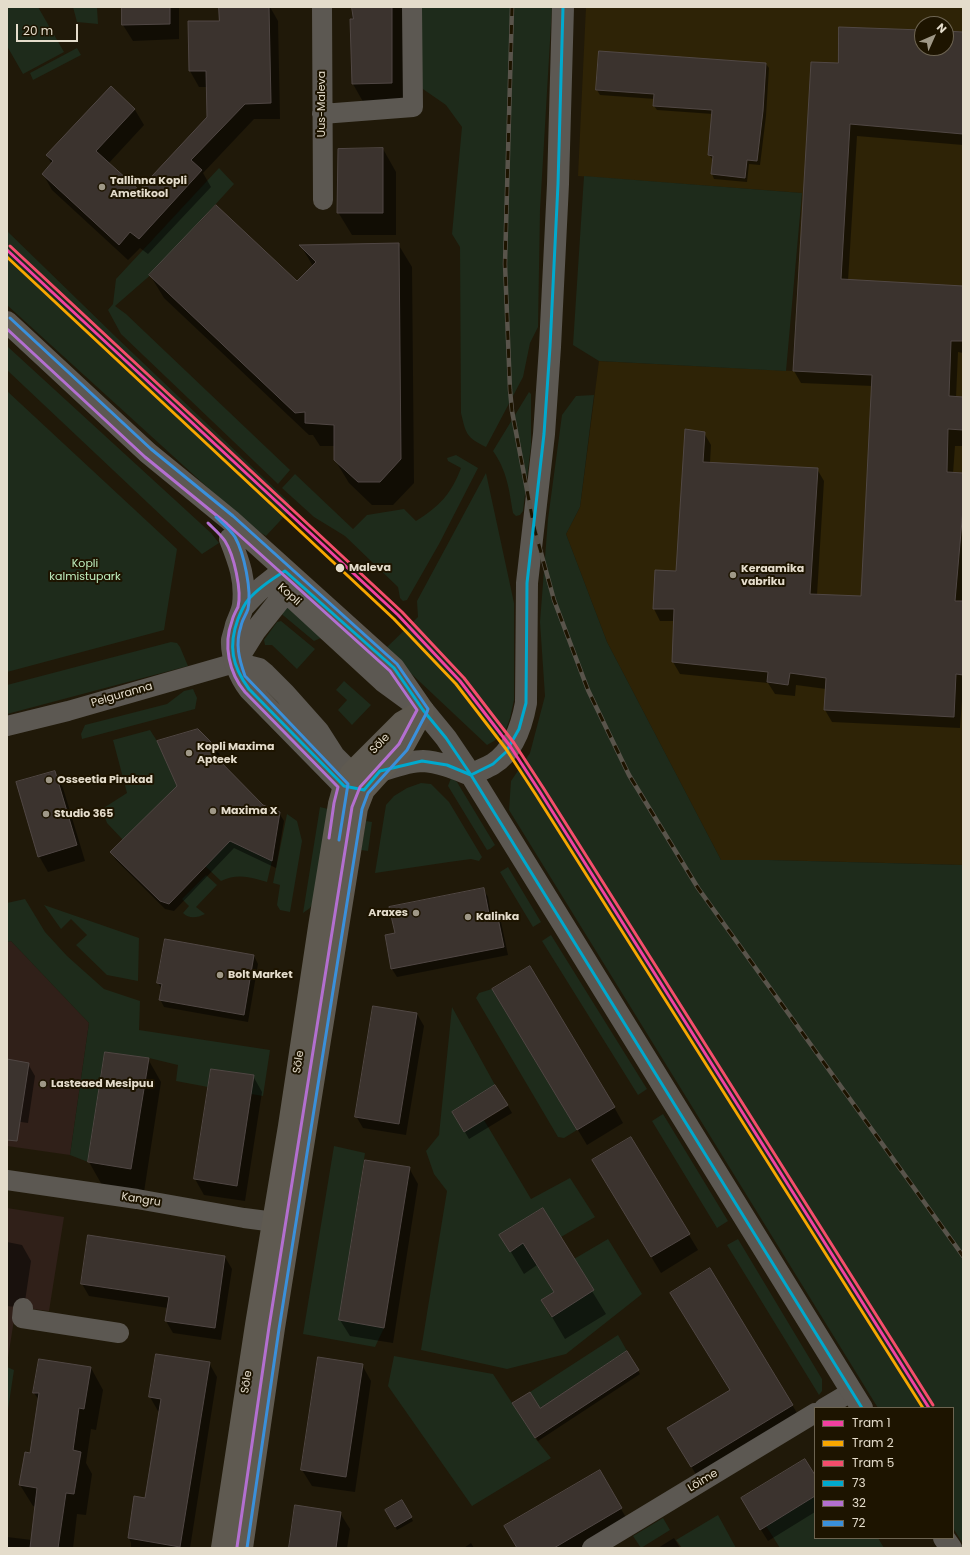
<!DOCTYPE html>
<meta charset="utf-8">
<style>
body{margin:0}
#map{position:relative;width:970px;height:1555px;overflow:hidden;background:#201909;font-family:Poppins,sans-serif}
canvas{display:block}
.frame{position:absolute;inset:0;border:8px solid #e4dccb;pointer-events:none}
.legend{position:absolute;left:814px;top:1407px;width:140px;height:132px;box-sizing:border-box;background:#1d1400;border:1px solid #6d6451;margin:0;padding:5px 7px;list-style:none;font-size:12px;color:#e4dccb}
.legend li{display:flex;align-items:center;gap:8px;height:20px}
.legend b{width:20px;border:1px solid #6d6451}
.north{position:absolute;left:914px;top:16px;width:40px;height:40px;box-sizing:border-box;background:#1d1400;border:1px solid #6d6451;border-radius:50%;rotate:45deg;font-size:11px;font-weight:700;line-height:16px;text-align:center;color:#e4dccb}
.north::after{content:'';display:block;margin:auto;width:14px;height:18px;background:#9f9887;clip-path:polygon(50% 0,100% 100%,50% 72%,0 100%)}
.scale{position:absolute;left:16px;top:24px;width:62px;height:18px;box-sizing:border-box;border:2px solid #e4dccb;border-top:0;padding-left:5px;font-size:12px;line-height:14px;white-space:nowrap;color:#e4dccb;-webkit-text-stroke:3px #1d1400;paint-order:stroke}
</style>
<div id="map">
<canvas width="970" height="1555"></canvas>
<div class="frame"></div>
<ul class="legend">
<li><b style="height:5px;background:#f240a1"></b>Tram 1</li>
<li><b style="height:5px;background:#f7a600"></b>Tram 2</li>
<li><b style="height:5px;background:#f44d6c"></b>Tram 5</li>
<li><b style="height:5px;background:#00a9ce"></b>73</li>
<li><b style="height:5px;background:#b36fd0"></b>32</li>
<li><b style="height:5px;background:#3a90db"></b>72</li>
</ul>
<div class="north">N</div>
<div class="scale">20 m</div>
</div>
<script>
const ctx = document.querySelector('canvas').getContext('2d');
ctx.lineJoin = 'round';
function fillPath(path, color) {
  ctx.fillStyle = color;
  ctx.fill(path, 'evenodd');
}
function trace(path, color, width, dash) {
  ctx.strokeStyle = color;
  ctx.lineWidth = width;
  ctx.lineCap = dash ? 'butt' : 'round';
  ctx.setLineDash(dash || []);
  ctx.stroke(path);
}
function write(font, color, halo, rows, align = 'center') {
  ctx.font = font + ' Poppins,sans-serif';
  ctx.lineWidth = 4;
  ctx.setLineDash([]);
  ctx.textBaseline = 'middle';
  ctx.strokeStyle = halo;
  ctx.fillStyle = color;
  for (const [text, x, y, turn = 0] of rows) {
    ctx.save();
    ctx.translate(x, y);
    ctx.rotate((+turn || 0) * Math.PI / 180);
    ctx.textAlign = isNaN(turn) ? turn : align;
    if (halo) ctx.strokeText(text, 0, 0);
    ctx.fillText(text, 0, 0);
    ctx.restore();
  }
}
fillPath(new Path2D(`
 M586,7H963V865L769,860H721L607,642L566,534L580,507L599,361L793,371L802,193L578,176ZM922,24H946V48H922Z`), '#2e2306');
fillPath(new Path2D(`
 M11,941L89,1023L70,1155L7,1146V942Z
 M7,1208L64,1217L49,1311L16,1307L7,1364Z`), '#302019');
fillPath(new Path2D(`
 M7,7H38L64,52L23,74L7,46Z
 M73,7H97L98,24L77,22Z
 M416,7H552L540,210L538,327L530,343L523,377L486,447C466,437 466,434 461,413L460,247L452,234L462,127L446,105L420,87Z
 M77,48L81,55L33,80L30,73Z
 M219,168L234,184L154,272L115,306L126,314L290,470L278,484L121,334L108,310L113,304L116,279Z
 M584,176L802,193L786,371L599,361L573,345Z
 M7,231L117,338L289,502L291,509L266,536L251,527L7,305Z
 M7,346L211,533L219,543L202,554L7,370Z
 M7,391L177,549L164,630L7,672Z
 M529,392L531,394V445L523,511L520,515L516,516L513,513C509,489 507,471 493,451Z
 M594,395L580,507L566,534L607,642L721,860H769L963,865V1544L953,1528V1408H878L509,810L511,781L530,753L545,696L540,622L548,519L562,415L576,396Z
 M456,455L478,468L439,544L407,600L403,601L400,598L398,587L345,536L314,517L282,488L295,474L353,529L367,515L404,509L416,521C440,506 451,494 461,468L448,461L447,458Z
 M486,473L514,603V700L510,718L505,732L494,741L487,745L385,649L418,617L417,601Z
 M288,606L321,638L314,641L278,611Z
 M281,621L315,649L297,669L272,645H265L264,640L277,622Z
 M171,642L177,643L180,647L188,666L7,714V685Z
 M344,681L371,705L352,725L338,710L347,700L336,690Z
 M193,689L197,698L195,709L82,739L81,734L85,725L167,704L184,691Z
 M150,730L157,741L177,786L123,840L107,823L102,809L127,793L113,740Z
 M451,778L457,782L495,845L490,849L487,850L448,786Z
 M421,783L431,784L449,802L482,857L479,861L471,859L449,862L375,873L386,805L394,796L407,788Z
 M320,807L328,809L315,899L310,908L303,913Z
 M287,814L297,821L302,841L290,912L280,910L277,905L280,885L273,883Z
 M366,821L372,822L368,851L361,850Z
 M230,841L272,861L267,882C251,877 237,873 221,881L205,866Z
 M508,867L541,922L533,927L500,872Z
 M206,875L217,885L196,907L205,914C197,918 189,919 183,913L189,906L182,899Z
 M25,899L45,932L67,956L104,989L140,1001L139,1030L270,1050L263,1096L251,1094L253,1075L211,1069L208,1087L176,1081L178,1065L149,1058L105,1052L88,1162L70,1155L89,1023L11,941L7,942V903Z
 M44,905L139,938L138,981L107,975L76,945L87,935L71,919L61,929Z
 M551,935L647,1089L638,1095L542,941Z
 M492,989L577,1130L564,1138L558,1137L476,998L479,993Z
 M452,1007L495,1085L452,1112L464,1132L484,1120L531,1199L570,1178L595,1217L561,1237L542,1208L500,1235L510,1251L523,1243L554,1292L541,1300L551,1317L594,1290L574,1259L608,1239L642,1294L566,1354L507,1369L421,1350L447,1191L434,1174L426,1151L439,1135Z
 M663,1114L728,1221L717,1228L652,1121Z
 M334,1146L365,1153L340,1320L384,1328L375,1347L303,1334Z
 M738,1239L822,1379V1391L819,1395L727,1245Z
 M618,1335L627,1351L540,1408L530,1392Z
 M394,1356L493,1374L535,1438L551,1458L472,1506L388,1386Z
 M7,1367L14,1370L7,1416Z
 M815,1496V1538H878L884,1548H780L766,1526Z
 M718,1515L736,1548H682L676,1540Z
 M663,1518L670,1530L641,1548L633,1536Z`), '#1e2b1b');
fillPath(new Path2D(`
 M123,7H179V39L133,41L123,25Z
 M220,7H270L278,21L280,119H254L203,173L211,187L148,254L140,248L128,260L52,190L43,174L52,164L47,156L111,87L135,110L144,125L108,164L139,192L208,118V87H199L190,71L189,22H220Z
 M352,7H404L405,106L366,107L353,84Z
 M922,31V48H946V32L963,33V145L857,136L848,281L963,287V353L958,352L956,398H963V446H955L953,474H963V686L960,728L832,722L825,710L826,689L796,685L795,696L775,694L768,683L680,674L673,662L674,621H660L654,609L677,572L704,433L711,445L710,463L817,469L824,481L817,595L862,597L873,386L801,383L794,371L839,64Z
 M599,52L766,64L769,68L766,116L760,165L749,164L747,182L714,179L712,174L713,160L709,155L713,114L657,110L654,106L655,99L600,95L597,90Z
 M383,149L396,172V235H352L338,212Z
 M398,244L412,267L414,483L393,505H372L349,483L335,460V446H320L313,435H309L164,298L150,275L297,283L313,266L301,246Z
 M198,730L215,748L220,755L216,759L262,806L279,813L284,821L276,868L234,848L174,911L165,909L116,860L111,852L179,786Z
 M54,772L63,788L85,861L48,872L39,856Z
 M483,889L488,897L491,915L497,914L501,922L508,955L397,977L392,969L386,936L396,934Z
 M254,956L258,964L248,1022L164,1007L160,999L162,989L158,983Z
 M502,1005L614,1107L623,1123L587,1145Z
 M417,1014L424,1026L406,1135L363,1128L356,1116Z
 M106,1053L148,1059L161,1082L144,1192L102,1185L89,1162Z
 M7,1060L28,1064L35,1076L28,1123L7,1120Z
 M253,1076L262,1092L245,1201L204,1195L195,1179Z
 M508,1106L512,1113L469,1139L465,1132Z
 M409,1168L418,1184L393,1343L350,1336L340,1320Z
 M603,1177L689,1235L698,1250L661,1273Z
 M542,1210L606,1314L565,1339L542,1300L555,1293L537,1265L524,1274L501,1235Z
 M7,1242L22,1245L31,1261L24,1308L7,1306Z
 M225,1257L232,1269L221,1340L173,1333L166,1321L168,1308L89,1296L82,1284Z
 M709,1270L802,1421L701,1483L678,1444L730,1391L680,1309Z
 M626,1352L640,1374L538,1441L514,1403L540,1409Z
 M209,1363L217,1377L190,1548H131V1543L129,1538L146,1499L160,1412L158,1411L150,1397Z
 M362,1365L371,1381L355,1492L312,1486L302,1470Z
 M91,1368L103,1390L96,1430L91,1429L86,1463L92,1474L86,1515L77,1514L73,1548H7V1537L32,1540L36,1507L33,1506L20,1485L30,1454L39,1400L34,1393Z
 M599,1472L634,1531L606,1548H518Z
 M815,1477V1512L768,1541L749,1511Z
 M402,1501L413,1521L397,1530L386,1511Z
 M340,1513L350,1529L347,1548H290Z
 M674,1538L680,1548H658Z
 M471,1543L474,1548H464Z`), '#0007');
const building = new Path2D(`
 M122,7H170V24L122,25Z
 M219,7H269L271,103L245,104L191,160L202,170L139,239L130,232L119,245L42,174L53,161L46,155L111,86L135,109L96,151L139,190L207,117L206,71H189L188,21H219Z
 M352,7H392V83L352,84L350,19H353Z
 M839,27L922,30V48H946V31L963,32V134L850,124L841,279L963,286V341H951L949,396L963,397V430L948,429L947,472L963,473V509L955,601H963V675L956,674L954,717L824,710L826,678L790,673L788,685L767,682L768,672L672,662L674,609H653L655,570L676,571L685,429L705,432L703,462L818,468L810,594L861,596L872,375L793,371L811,62L838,63Z
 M599,51L766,63L763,111L757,161L747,160L745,178L711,174L713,156L708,155L712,110L653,106L654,94L596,90Z
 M383,148V213H337L338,149Z
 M216,205L297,281L316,262L299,245L399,243L401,459L380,482H358L334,460V425L305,423V412L295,413L149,275Z
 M198,729L216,747L211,752L263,805L280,812L272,861L230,841L169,904L160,901L110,852L177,786L157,741Z
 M55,771L77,845L38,857L16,782Z
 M484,888L489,914L497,913L504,947L391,969L385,935L395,933L389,907Z
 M165,939L254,955L244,1015L159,1000L162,984L157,983Z
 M530,966L615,1107L577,1130L492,989Z
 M373,1006L417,1013L399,1124L355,1117Z
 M105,1052L149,1058L131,1169L88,1162Z
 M7,1059L29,1063L17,1141L7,1140Z
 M211,1069L254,1075L237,1186L194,1179Z
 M495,1085L508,1105L464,1132L452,1112Z
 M631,1137L690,1234L651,1257L592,1160Z
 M365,1160L410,1167L384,1328L339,1320Z
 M543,1208L594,1290L552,1317L541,1300L554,1292L523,1243L510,1252L499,1235Z
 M88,1235L225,1256L215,1328L165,1321L169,1297L81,1284Z
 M710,1268L793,1405L691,1467L667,1428L730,1390L670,1293Z
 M627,1351L639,1370L535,1438L512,1403L530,1392L540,1408Z
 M156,1354L210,1362L180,1547L128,1538L134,1496L145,1498L161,1399L149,1397Z
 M318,1357L363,1364L346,1477L301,1470Z
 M39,1359L91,1367L84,1409L79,1408L73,1450L81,1452L74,1494L66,1493L58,1548H30L37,1488L19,1485L25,1452L30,1453L39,1393H33Z
 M805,1459L815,1475V1496L760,1530L741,1498Z
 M600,1470L622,1508L554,1548H517L504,1526Z
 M402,1500L412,1517L395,1527L385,1510Z
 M295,1505L341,1512L336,1548H289Z`);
fillPath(building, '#3b332e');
trace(building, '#504744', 1);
trace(new Path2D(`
 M322,7L323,200
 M322,114L413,107L412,7
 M7,726L68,711L235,663
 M7,1180L137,1199L244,1218L290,1224
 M23,1308L22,1318L119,1333
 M824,1408L851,1392
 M592,1548L815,1413`), '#5c5852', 20);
trace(new Path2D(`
 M7,322L148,453L230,520L394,668L423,710L446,738L471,775L862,1408
 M230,539C239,562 246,580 243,605C242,612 238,619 236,625C235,630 233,636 232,640C231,657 240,677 249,689L344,786L363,790
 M282,588L383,681L409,700
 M243,607C257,592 267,581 285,571
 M235,663L259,669L265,674L285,694L318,731L334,756L352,774
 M235,663L255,631L286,592V578
 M380,771C393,767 409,761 423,761C440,762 456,769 471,775
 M471,775C478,771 486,768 493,764C514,751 522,725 526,703L527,583L544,434L550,347L558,184L563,7
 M944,1538L951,1548`), '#5c5852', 22);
trace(new Path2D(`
 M222,1548L256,1325L289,1126L319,927L339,804L344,786L351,773L402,722L423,710
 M242,1548L274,1328L357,808L364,790L403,747L423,711`), '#5f5a51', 22);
const rail = new Path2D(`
 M512,7L505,264L510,390L512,411L534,527L554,600L588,690L629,775L698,888L963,1256`);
trace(rail, '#59544b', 4.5);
trace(rail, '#1d1400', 3, [9]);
trace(new Path2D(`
 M285,571L394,668L423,710L446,738L471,775L447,765L422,761L380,771L364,790L344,786L249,689C232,666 228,646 238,619C241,612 243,606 248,600C258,588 272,579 285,571Z
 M471,775L862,1408
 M471,775L493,764L506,752L519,729L526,703L527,583L544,434L550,347L558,184L563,7`), '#00a9ce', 3);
trace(new Path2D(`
 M7,329L145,457L227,524L390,671L417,710L399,744L360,787L352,807L269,1327L237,1547
 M208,523C214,529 221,535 225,541C234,555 242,591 238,607C236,611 233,616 232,621C223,645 229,673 245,692L338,787L334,803L329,838`), '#b36fd0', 3);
trace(new Path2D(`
 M10,318L151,449L233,516L397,664L428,709L427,712L407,750L368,793L362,809L279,1329L247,1548
 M216,517C222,523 230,529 235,537C244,553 252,591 248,609C246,615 242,620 241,626C235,644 239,659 245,676L348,784L339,840`), '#3a90db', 3);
trace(new Path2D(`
 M7,250L398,615L460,681L510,746L540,792L929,1408`), '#f240a1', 3);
trace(new Path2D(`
 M7,257L394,619L456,684L506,749L536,795L923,1408`), '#f7a600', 3);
trace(new Path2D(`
 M10,246L402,612L464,678L514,743L544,789L933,1405`), '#f44d6c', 3);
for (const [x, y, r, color] of [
 [102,187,4,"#9f9887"],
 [340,568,5,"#e4dccb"],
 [733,575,4,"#9f9887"],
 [189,753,4,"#9f9887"],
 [49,780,4,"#9f9887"],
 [213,811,4,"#9f9887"],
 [46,814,4,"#9f9887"],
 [416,913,4,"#9f9887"],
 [468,917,4,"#9f9887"],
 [220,975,4,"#9f9887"],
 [43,1084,4,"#9f9887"]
]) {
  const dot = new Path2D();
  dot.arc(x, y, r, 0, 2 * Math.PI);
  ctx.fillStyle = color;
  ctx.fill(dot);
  trace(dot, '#1d1400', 1.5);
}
write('11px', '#e4dccb', '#1d1400', [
 ["Uus-Maleva",322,104,-90],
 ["Kopli",289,595,42],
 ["Pelguranna",122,695,-16],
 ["Sõle",380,744,-46],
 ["Sõle",299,1062,-82],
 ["Kangru",141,1200,9],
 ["Sõle",247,1382,-81],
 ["Lõime",703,1481,-31]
]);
write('bold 11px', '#e4dccb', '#1d1400', [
 ["Tallinna Kopli",110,181],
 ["Ametikool",110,194],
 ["Keraamika",741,569],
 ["vabriku",741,582],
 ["Kopli Maxima",197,747],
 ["Apteek",197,760],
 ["Osseetia Pirukad",57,780],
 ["Maxima X",221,811],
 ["Studio 365",54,814],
 ["Araxes",408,913,"right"],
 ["Kalinka",476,917],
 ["Bolt Market",228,975],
 ["Lasteaed Mesipuu",51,1084]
], 'left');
write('11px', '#c0f0bf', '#1d1400', [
 ["Kopli",85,564],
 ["kalmistupark",85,577]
]);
write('bold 11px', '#e4dccb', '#1d1400', [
 ["Maleva",349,568]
], 'left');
</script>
